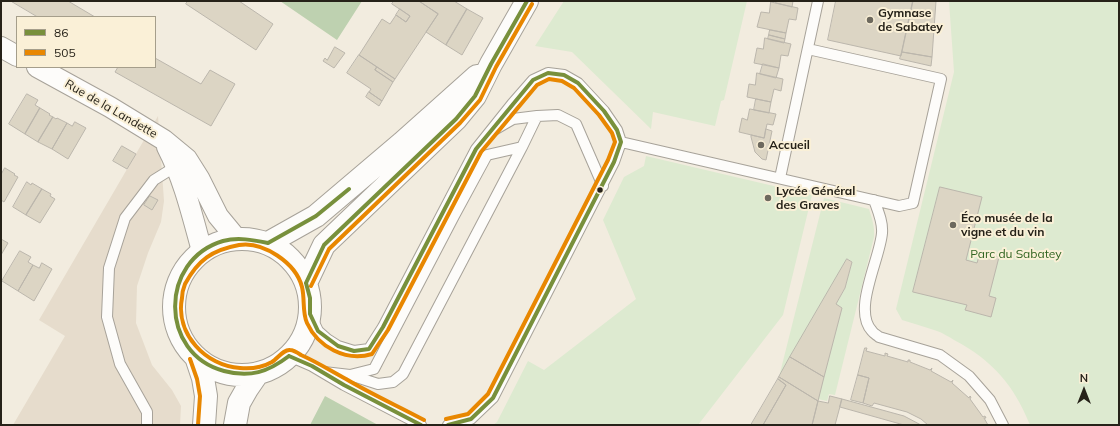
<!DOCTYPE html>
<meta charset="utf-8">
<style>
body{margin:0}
#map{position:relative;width:1120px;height:426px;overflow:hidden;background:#f2ecdf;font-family:Mulish,sans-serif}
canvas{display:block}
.frame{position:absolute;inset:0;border:2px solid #262219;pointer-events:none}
.legend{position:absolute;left:16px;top:16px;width:140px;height:52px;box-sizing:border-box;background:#faf0d7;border:1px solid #a59e8b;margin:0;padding:5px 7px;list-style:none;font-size:12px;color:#262219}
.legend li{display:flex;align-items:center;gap:8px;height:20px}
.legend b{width:20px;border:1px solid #a59e8b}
.north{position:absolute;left:1064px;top:370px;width:40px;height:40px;-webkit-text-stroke:3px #faf0d7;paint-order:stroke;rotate:0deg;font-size:11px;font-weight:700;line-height:16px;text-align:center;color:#262219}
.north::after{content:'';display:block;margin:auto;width:14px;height:18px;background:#262219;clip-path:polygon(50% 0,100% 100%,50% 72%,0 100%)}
</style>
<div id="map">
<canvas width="1120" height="426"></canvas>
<div class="frame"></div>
<ul class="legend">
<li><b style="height:5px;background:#78903c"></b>86</li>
<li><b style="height:5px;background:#e88701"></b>505</li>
</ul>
<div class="north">N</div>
</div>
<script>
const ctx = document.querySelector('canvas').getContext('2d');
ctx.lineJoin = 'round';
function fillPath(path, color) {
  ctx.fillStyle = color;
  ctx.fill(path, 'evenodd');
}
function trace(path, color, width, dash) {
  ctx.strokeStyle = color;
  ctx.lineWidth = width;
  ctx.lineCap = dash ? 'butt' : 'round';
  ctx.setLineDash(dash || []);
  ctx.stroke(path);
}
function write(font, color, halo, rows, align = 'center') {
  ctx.font = font + ' Mulish,sans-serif';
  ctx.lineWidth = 4;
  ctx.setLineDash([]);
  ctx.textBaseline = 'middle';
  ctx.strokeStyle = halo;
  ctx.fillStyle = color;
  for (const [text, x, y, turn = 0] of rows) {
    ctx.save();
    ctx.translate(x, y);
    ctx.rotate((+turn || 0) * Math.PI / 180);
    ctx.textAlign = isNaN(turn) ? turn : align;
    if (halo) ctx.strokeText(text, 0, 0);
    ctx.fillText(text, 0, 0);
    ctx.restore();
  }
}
fillPath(new Path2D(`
 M158,116L164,201L161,222L148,253L137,286L136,323L152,365L172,390L181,406L180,425H13L65,336L39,320Z`), '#e6dccc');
fillPath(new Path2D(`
 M564,1H747L724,100L721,101L715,126L653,112L651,129L572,52L535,46Z
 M949,1H1119V425H1030C1014,385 992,360 954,340C949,337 943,333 937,331C926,327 914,324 902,320L896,309L954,72Z
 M646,156L812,195L783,315L698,425H493L497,422L528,361L544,370L636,299L603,220L624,177L644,166Z
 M824,198L869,209C872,219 875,227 874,237L835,395L829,394L827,401L818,399L836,304L845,288L852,262L848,259L779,377Z`), '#ddead0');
fillPath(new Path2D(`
 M280,1H362L337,40Z
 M325,396L378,425H310Z`), '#bed1b0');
const building = new Path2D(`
 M11,1H68L95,17H38Z
 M188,1H239L273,24L256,50L186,4Z
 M394,1H419L438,14L395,79L359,55L382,19L390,24L396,15L406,22L410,16L392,4Z
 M419,1H454L467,9L446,45L426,32L438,14Z
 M776,1H793L792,7L776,3Z
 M836,1H913L901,56L828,40Z
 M913,1H936L932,57L902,52Z
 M771,2L798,8L796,20L789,19L786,33L757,27L761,12L769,13Z
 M400,9L410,16L406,22L396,15Z
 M467,9L483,18L462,55L446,45Z
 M770,30L786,33L785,39L769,35Z
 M769,35L785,39L784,43L768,39Z
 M765,38L791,44L788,56L781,55L779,68L754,63L757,48L763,49Z
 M335,47L345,53L334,68L323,61L325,58L327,60Z
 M902,52L932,57L931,66L900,59Z
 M359,55L377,67L375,70L393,82L382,101L369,92L371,89L347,73Z
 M155,58L201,84L210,70L235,84L211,126L115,72L118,67H155Z
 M763,64L779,68L776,78L760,74Z
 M377,67L395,79L393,82L375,70Z
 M757,73L783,79L781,91L774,89L771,102L747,97L749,84L755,85Z
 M369,92L382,101L379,106L366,97Z
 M27,94L38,100L35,105L40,108L25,134L9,124Z
 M756,99L771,102L769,113L754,110Z
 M40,108L50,114L49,115L53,117L38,142L25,134Z
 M750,109L776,114L773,125L767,124L764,138L739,132L742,118L747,120Z
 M53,117L56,119L57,118L67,123L52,149L38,142Z
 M75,122L86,128L68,159L52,149L67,123L72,126Z
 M766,129L772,131L766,160L762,159L755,152L751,137V135L764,138Z
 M122,146L136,154L127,169L113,161Z
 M5,168L15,174L14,175L18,177L4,202L1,200V175Z
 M27,182L31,185L32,183L42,189L26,215L13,207Z
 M940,187L982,197L966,260L977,263L980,253L999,257L989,296L996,298L991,317L965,310L967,305L913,292Z
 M42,189L51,194L50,196L55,199L40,223L26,215Z
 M150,196L158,200L152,210L144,205Z
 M1,239L8,243L1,255Z
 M20,251L31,257L28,262L33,265L18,291L2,281Z
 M847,259L852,262L845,288L836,304L842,308L824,377L790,357Z
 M42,263L52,269L34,301L18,291L33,265L39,268Z
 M865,348H867L866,351L885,356V353L888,354L887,356L908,362V360H910V362L930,370L932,368L931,371L951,382L953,380L952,383L969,398L970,396L971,397L970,399L983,417L985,416L986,418H984L988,425H928L921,419L907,412L874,403L872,406L863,403L869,378L858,375Z
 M790,357L824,377L818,401L779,377Z
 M858,375L869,378L863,403L851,400Z
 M779,377L818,401L812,425H763L786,385L778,379Z
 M778,379L786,385L763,425H751Z
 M830,396L842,399L835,425H812L818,401L828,403Z
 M842,399L904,416L921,425H904L840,407Z`);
fillPath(building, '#dcd5c4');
trace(building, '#bbb6ac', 1);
const service = new Path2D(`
 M494,130L513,119L537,116L558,115L576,124L603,186
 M621,142L899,206L913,203L941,79L808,49
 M780,178L818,1
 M874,200C878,211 883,222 882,233C880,259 852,310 872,331C874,334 877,335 879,337L940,355L969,376L990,400L1003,425
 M310,314L318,331L327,339L338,346L354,351L369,349L383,327L476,149L512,104L533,80L548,73L564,75L578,83L604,111L617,130L621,142L614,162L493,398L471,419L448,425
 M289,356L312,366L344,385L421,425
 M324,372L350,375L374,369L454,216L487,155L522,147
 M350,375L378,384L393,382L403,374L522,147L537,116
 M147,425V412L120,364L107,317L109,268L125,218L154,180L178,165`);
const minor = new Path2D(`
 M1,47L17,56
 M37,67L110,107L164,140L187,159L199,178L218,216L237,239
 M167,147C184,180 192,215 202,251`);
const primary = new Path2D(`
 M174 307a68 68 0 1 1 136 0a68 68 0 1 1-136 0Z
 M268,243L316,216L402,143L477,76
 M306,283L324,245L456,119L475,96L491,64L527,1
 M196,357L203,378L206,396L204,425
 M235,425L239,403L247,389L258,373`);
trace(service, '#a7a299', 12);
trace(minor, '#a7a299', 22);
trace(primary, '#a7a299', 24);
trace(service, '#fdfcfa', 10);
trace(minor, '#fdfcfa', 20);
trace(primary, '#fdfcfa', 22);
trace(new Path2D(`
 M268,243L316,216L349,189
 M268,243C253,240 238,237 223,241C159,260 159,354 224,371C250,378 268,372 289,356
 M306,283L310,298V314L318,331L338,346L354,351L369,349L383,327L476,149L533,80L548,73L564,75L578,83L604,111L617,130L621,142L614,162L493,398L471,419L448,425
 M306,283L324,245L456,119L475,96L491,64L527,1
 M289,356L312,366L344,385L421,425`), '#78903c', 4);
trace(new Path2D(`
 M311,286L329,249L460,123L480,100L496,67L532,4
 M190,359L197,379L200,396L198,425
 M424,420C398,406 371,394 346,379C331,371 317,362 301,355C298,353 293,350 290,350C284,349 277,359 272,362C263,367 251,369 240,368C206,366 175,334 182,298C182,293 183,289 185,284C198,260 212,250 239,245C263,241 296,263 302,287C305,299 302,312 307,323C318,347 346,362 372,354L388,330L481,152L537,85L549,79L562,81L574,88L599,115L612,133L615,142L608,160L488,394L468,414L446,419`), '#e88701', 4);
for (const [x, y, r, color] of [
 [870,20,4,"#6d695e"],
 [761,145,4,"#6d695e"],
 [600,190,3.5,"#262219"],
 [768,198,4,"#6d695e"],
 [953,225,4,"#6d695e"]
]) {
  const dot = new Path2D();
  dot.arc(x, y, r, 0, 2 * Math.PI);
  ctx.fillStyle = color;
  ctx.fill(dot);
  trace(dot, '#faf0d7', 1.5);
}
write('bold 12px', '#262219', '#faf0d7', [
 ["Gymnase",878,13],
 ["de Sabatey",878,27],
 ["Accueil",769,145],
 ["Lycée Général",776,191],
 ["des Graves",776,205],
 ["Éco musée de la",961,218],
 ["vigne et du vin",961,232]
], 'left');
write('12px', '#262219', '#faf0d7', [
 ["Rue de la Landette",111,109,30]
]);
write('12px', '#326522', '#faf0d7', [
 ["Parc du Sabatey",1016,254]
]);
</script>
